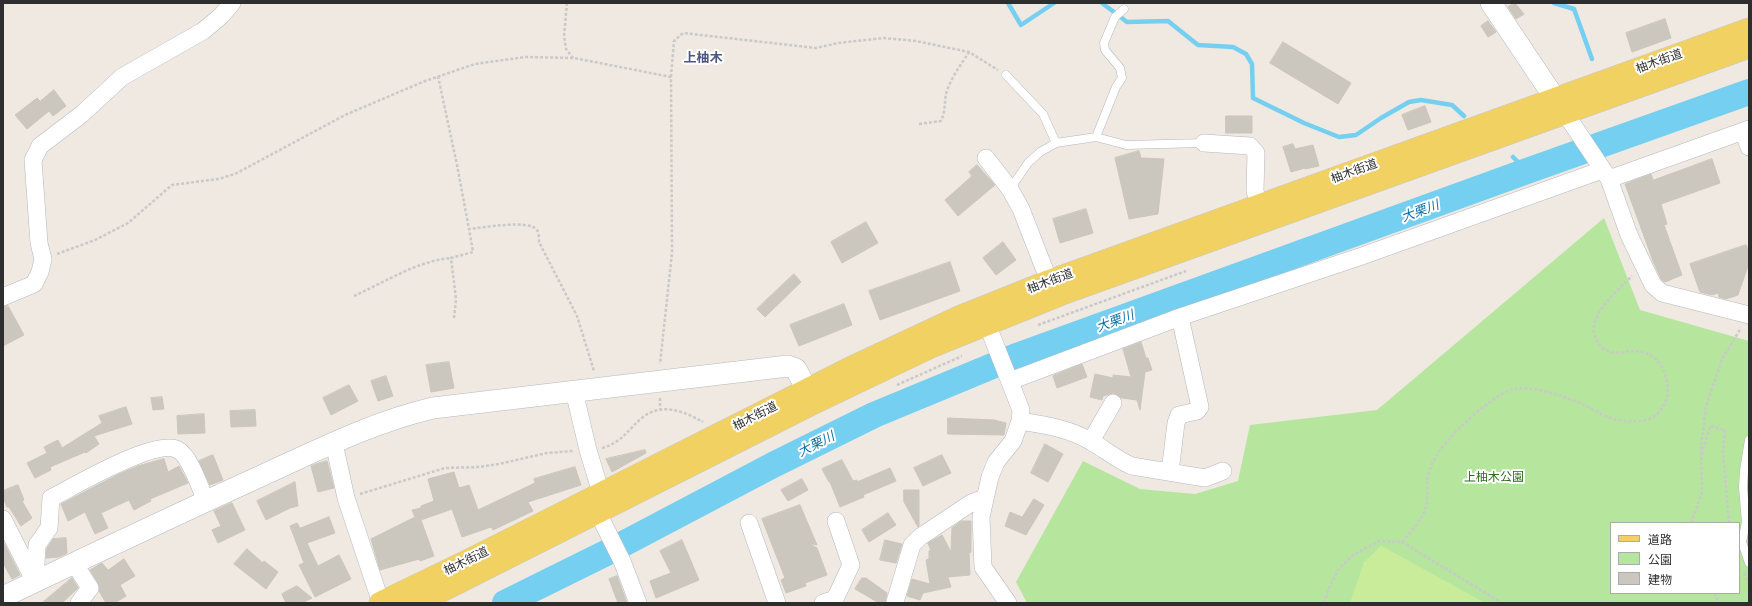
<!DOCTYPE html>
<meta charset="utf-8">
<style>
body{margin:0}
#map{position:relative;width:1752px;height:606px;overflow:hidden;background:#efe9e1;font-family:Commissioner,"Noto Sans JP",sans-serif}
canvas{display:block}
.frame{position:absolute;inset:0;border:4px solid #2e2e2e;pointer-events:none}
.legend{position:absolute;left:1610px;top:522px;width:130px;height:72px;box-sizing:border-box;background:#fff;border:1px solid #ababab;margin:0;padding:5px 7px;list-style:none;font-size:12px;color:#2e2e2e}
.legend li{display:flex;align-items:center;gap:8px;height:20px}
.legend b{width:20px;border:1px solid #ababab}
</style>
<div id="map">
<canvas width="1752" height="606"></canvas>
<div class="frame"></div>
<ul class="legend">
<li><b style="height:5px;background:#f2d163"></b>道路</li>
<li><b style="height:11px;background:#b6e59e"></b>公園</li>
<li><b style="height:11px;background:#cbc7bf"></b>建物</li>
</ul>
</div>
<script>
const ctx = document.querySelector('canvas').getContext('2d');
ctx.lineJoin = 'round';
function fillPath(path, color) {
  ctx.fillStyle = color;
  ctx.fill(path, 'evenodd');
}
function trace(path, color, width, dash) {
  ctx.strokeStyle = color;
  ctx.lineWidth = width;
  ctx.lineCap = dash ? 'butt' : 'round';
  ctx.setLineDash(dash || []);
  ctx.stroke(path);
}
function write(font, color, halo, rows, align = 'center') {
  ctx.font = font + ' Commissioner,"Noto Sans JP",sans-serif';
  ctx.lineWidth = 4;
  ctx.setLineDash([]);
  ctx.textBaseline = 'middle';
  ctx.strokeStyle = halo;
  ctx.fillStyle = color;
  for (const [text, x, y, turn = 0] of rows) {
    ctx.save();
    ctx.translate(x, y);
    ctx.rotate((+turn || 0) * Math.PI / 180);
    ctx.textAlign = isNaN(turn) ? turn : align;
    if (halo) ctx.strokeText(text, 0, 0);
    ctx.fillText(text, 0, 0);
    ctx.restore();
  }
}
fillPath(new Path2D(`
 M1604,218L1640,310L1749,341V603H1027L1016,582L1083,461L1140,489L1195,494L1238,481L1250,425L1377,410ZM1611,523H1739V593H1611Z`), '#b6e59e');
fillPath(new Path2D(`
 M1381,546H1382L1485,603H1350L1364,562Z`), '#c9ec9a');
trace(new Path2D(`
 M1008,3L1021,25L1054,3
 M1102,3L1127,22L1168,21L1198,45L1233,47L1246,54L1252,64L1253,98L1304,123L1339,137L1356,135L1381,118L1409,102L1421,100L1452,105L1464,116
 M1554,3L1574,9L1592,59
 M1620,132L1622,138
 M1513,157L1527,171`), '#75cff0', 4.5);
trace(new Path2D(`
 M505,603L606,553L773,465L874,415L1014,357L1527,171L1749,92`), '#75cff0', 26);
const building = new Path2D(`
 M1515,3L1524,14L1516,19L1508,7Z
 M1665,19L1671,38L1632,52L1626,33Z
 M1488,21L1496,32L1488,37L1481,26Z
 M1283,42L1351,83L1338,104L1270,63Z
 M54,90L66,106L53,116L49,111L27,129L15,115L37,98L40,101Z
 M1425,106L1431,122L1408,130L1402,115Z
 M1226,116H1252V133H1226Z
 M1293,144L1295,149L1313,145L1319,166L1305,169V168L1291,172L1283,147Z
 M1139,151L1141,158L1164,159L1158,214L1129,219L1115,158Z
 M1712,159L1720,183L1661,204L1667,224L1664,225L1682,275L1665,282L1661,279L1653,261L1625,184L1651,174L1653,180Z
 M977,165L995,185L958,216L945,200L972,176L969,172Z
 M1086,209L1093,233L1060,243L1053,219Z
 M866,222L878,243L842,263L831,242Z
 M1003,242L1016,260L996,275L983,258Z
 M1746,245L1749,252V263L1738,295L1726,299L1719,297L1718,293L1712,295L1700,292L1690,264Z
 M950,262L960,291L880,320L869,291Z
 M794,274L801,282L765,317L757,309Z
 M844,304L852,325L799,346L790,325Z
 M8,306L24,335L3,346V307Z
 M1141,342L1146,358H1148L1152,370L1145,372L1140,410L1137,400L1122,398L1113,393L1103,396L1102,400L1090,397L1095,374L1113,378V375L1131,377L1123,349Z
 M449,362L454,388L431,392L426,365Z
 M1082,364L1087,377L1057,388L1053,376Z
 M386,376L393,396L378,401L371,381Z
 M349,385L358,401L331,415L323,398Z
 M162,397L164,409L153,410L151,398Z
 M126,407L132,424L94,436L99,444L86,453L85,452L50,467L51,470L35,478L27,463L47,453L44,447L58,440L62,448L102,423L99,416Z
 M255,410L256,426L231,427L230,411Z
 M204,414L205,433L178,434L177,416Z
 M948,418L994,420L1006,423L1004,435L948,434Z
 M1045,444L1063,454L1048,482L1031,473Z
 M645,450L646,453L612,472L606,459Z
 M213,455L223,480L210,485L199,461Z
 M942,455L951,473L923,486L914,468Z
 M164,459L168,472L179,466L188,483L150,499L151,501L134,510L129,500L101,513L108,528L95,534L85,512L68,521L61,504L119,474L138,466Z
 M842,460L853,481L857,480V482L890,468L896,481L863,495L864,497L840,507L830,482H829L822,469Z
 M327,461L334,488L318,492L311,466Z
 M575,467L581,485L528,502L533,511L493,530L491,527L462,537L452,509L421,520L434,556L420,561L419,559L380,570L371,539L415,517L412,510L421,508V506L434,501L428,479L454,472L459,488L469,485L478,510L535,483L534,479Z
 M802,479L808,490L788,501L781,490Z
 M295,482L298,506L290,508L266,520L257,501Z
 M18,485L24,500L22,501L32,518L21,526L9,507H7L3,498V491Z
 M904,490H919V525L918,527L904,502Z
 M1034,499L1044,505L1026,535L1005,526L1010,512L1022,517Z
 M232,503L245,530L218,543L212,530L221,526L214,511Z
 M800,505L817,545L808,543L817,548L827,575L805,583L806,586L786,593L781,580L785,578L762,519Z
 M888,513L896,525L869,542L862,530Z
 M329,517L335,533L307,543L318,566L339,555L351,579L315,597L299,565L304,563L290,526L297,523L300,528Z
 M962,521H971V552L969,553L970,575L948,577L951,587L923,593L920,600L907,596L912,579L930,584L926,560L929,559V551H931L928,543L942,535L951,552L952,528Z
 M66,538L67,553L59,557L46,558L47,548L53,539Z
 M682,540L699,580L656,598L650,581L671,573L660,551Z
 M885,540L902,544L896,563L880,560Z
 M3,541L20,575L12,579L3,563Z
 M247,549L263,563L264,561L278,572L266,589L234,564Z
 M124,559L135,576L120,585L126,596L115,603H106L99,591L98,583L90,570L102,563L108,570Z
 M617,576L627,603H618L609,579Z
 M72,578L78,588L62,603H42Z
 M862,578H866L887,593L885,603H879L855,589Z
 M297,586L312,598L302,603H286L282,594Z`);
fillPath(building, '#cbc7bf');
trace(building, '#cbc5ba', 1);
const service = new Path2D(`
 M1006,75L1043,114L1056,143
 M1096,137L1116,87L1122,78L1120,68L1105,50L1104,43L1115,17L1124,9
 M1010,189L1028,163L1040,152L1056,143L1096,137L1126,145L1204,143
 M1749,440L1744,471L1743,487L1746,522L1742,542L1749,563`);
const minor = new Path2D(`
 M1565,113L1609,179L1629,235L1653,285L1662,293L1749,315
 M1743,131L1749,147
 M1204,143L1250,146L1256,153L1255,191L1259,205
 M986,158L1010,189L1021,209L1049,281
 M1609,179L1749,129
 M3,297L34,284L40,272L43,259L39,243L33,160L40,146L82,114L122,77L203,31L221,16L232,3
 M987,324L1021,410L1020,421L1013,441L996,462L990,477L981,517L983,567L1008,603
 M1010,381L1180,317L1362,256L1602,170
 M574,391L588,450L601,493
 M1020,421C1045,425 1071,429 1092,442C1106,450 1117,460 1132,466L1205,478L1223,471
 M1091,441L1113,403
 M334,443L346,498L381,603
 M1170,472L1176,423L1179,415L1197,411L1200,407L1180,317
 M598,513L622,561L638,603
 M3,519L34,580
 M749,523L777,603
 M74,563L90,588L79,603
 M35,582L37,545L49,528L51,498C73,487 157,437 178,450C190,456 200,488 206,501
 M895,602L912,545L920,537L971,503L985,498
 M823,603L835,599L851,565L836,521`);
const tertiary = new Path2D(`
 M1491,3L1564,112
 M3,597C89,556 175,515 261,476C318,450 373,422 433,408L788,366L796,369L814,403`);
const primary = new Path2D(`
 M380,603L469,560L848,369L959,317L1049,281L1749,29
 M418,603L814,403L933,346L1062,294L1749,47`);
trace(service, '#b4b7c1', 9);
trace(minor, '#b4b7c1', 18);
trace(tertiary, '#b4b7c1', 22);
trace(primary, '#c9c9c9', 23);
trace(new Path2D(`
 M567,3L564,36L566,49L573,58
 M438,76L457,165L469,229C481,228 530,219 537,230C539,233 539,239 539,242L577,316L594,371
 M671,77L674,41L683,33L816,48L838,43L884,38L916,41L969,52L998,70
 M919,124L941,121C947,108 943,100 948,88C953,75 962,63 969,52
 M57,254L95,240L128,223L172,185L218,179L235,174L345,115L425,81L475,64L525,57L574,58L671,77L672,253L660,364
 M354,296C385,282 417,261 451,258
 M454,318L456,299L451,258L473,252L469,229
 M1038,325L1186,271
 M897,385L962,356
 M660,398V409
 M602,448C623,442 628,429 643,417C663,402 685,412 703,422
 M1702,454L1710,426L1725,430L1723,452L1729,523
 M360,494L445,468L479,467L499,464L547,453L573,451
 M1691,523L1702,492L1701,447L1706,406L1722,359L1741,328
 M1402,542L1502,603
 M1744,573L1749,586
 M1715,593L1718,603
 M1324,603L1329,588L1338,570L1353,555L1379,541L1402,542C1412,530 1425,518 1427,502C1428,495 1427,487 1427,481C1428,474 1431,466 1434,460C1442,441 1493,394 1513,389C1529,385 1560,395 1575,401C1588,406 1600,415 1614,419C1627,422 1650,424 1659,412C1667,403 1669,393 1667,382C1663,361 1651,350 1629,351C1624,352 1616,354 1611,352C1604,350 1599,346 1596,339C1585,317 1618,290 1632,276`), '#c9c9c9', 2.5, [3, 2]);
trace(service, '#fff', 8);
trace(minor, '#fff', 17);
trace(tertiary, '#fff', 21);
trace(primary, '#f2d163', 22);
write('12px', '#2e2e2e', '#fff', [
 ["柚木街道",1659,61,-20],
 ["柚木街道",1354,171,-20],
 ["柚木街道",1050,281,-21],
 ["柚木街道",755,416,-27],
 ["柚木街道",466,561,-26]
]);
write('12px', '#2c6e1b', '#fff', [
 ["上柚木公園",1494,477]
]);
write('bold 13px', '#4d5680', '#fff', [
 ["上柚木",703,58]
]);
write('italic 13px', '#0d6fa3', '#fff', [
 ["大栗川",1420,211,-20],
 ["大栗川",1115,321,-20],
 ["大栗川",816,444,-27]
]);
</script>
